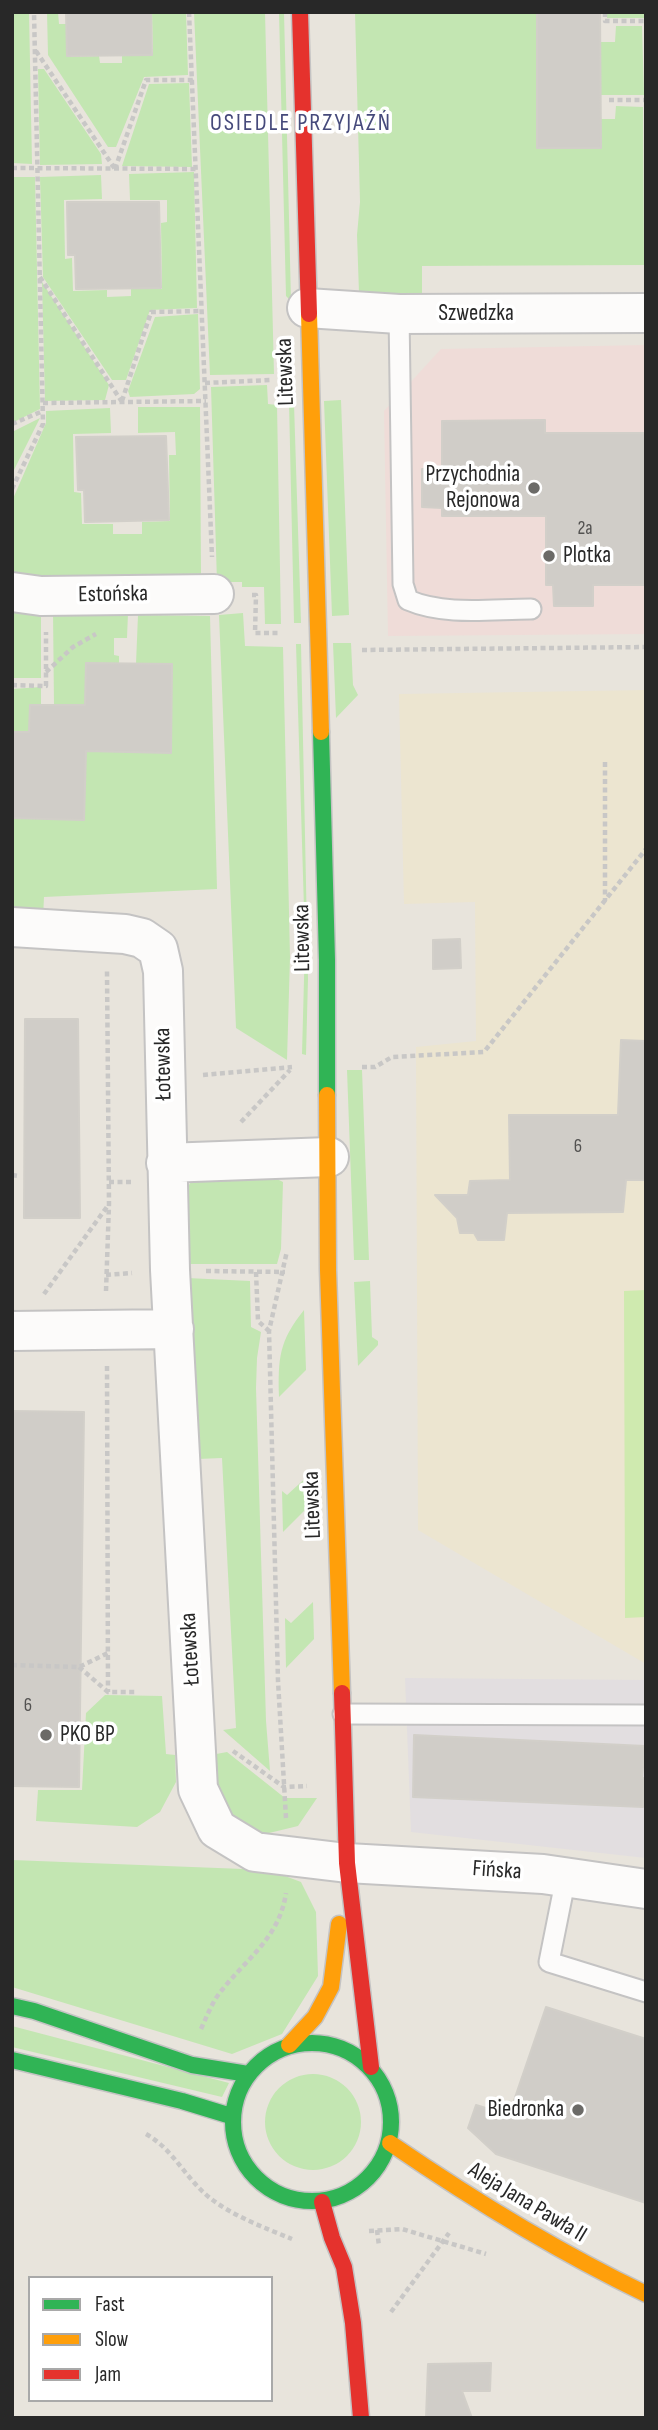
<!DOCTYPE html>
<meta charset="utf-8">
<style>
body{margin:0}
#map{position:relative;width:658px;height:2430px;overflow:hidden;background:#e8e4dc;font-family:"Sofia Sans Condensed",sans-serif}
canvas{display:block}
.frame{position:absolute;inset:0;border:14px solid #282828;pointer-events:none}
.legend{position:absolute;left:28px;top:2276px;width:245px;height:126px;box-sizing:border-box;background:#fff;border:2px solid #a9a9a9;margin:0;padding:9px 12px;list-style:none;font-size:21px;color:#282828}
.legend li{display:flex;align-items:center;gap:14px;height:35px}
.legend b{width:35px;border:2px solid #a9a9a9}
</style>
<div id="map">
<canvas width="658" height="2430"></canvas>
<div class="frame"></div>
<ul class="legend">
<li><b style="height:9px;background:#30b455"></b>Fast</li>
<li><b style="height:9px;background:#ff9f0a"></b>Slow</li>
<li><b style="height:9px;background:#e5322d"></b>Jam</li>
</ul>
</div>
<script>
const ctx = document.querySelector('canvas').getContext('2d');
ctx.lineJoin = 'round';
function fillPath(path, color) {
  ctx.fillStyle = color;
  ctx.fill(path, 'evenodd');
}
function trace(path, color, width, dash) {
  ctx.strokeStyle = color;
  ctx.lineWidth = width;
  ctx.lineCap = dash ? 'butt' : 'round';
  ctx.setLineDash(dash || []);
  ctx.stroke(path);
}
function write(font, color, halo, rows, align = 'center') {
  ctx.font = font + ' "Sofia Sans Condensed",sans-serif';
  ctx.lineWidth = 7;
  ctx.setLineDash([]);
  ctx.textBaseline = 'middle';
  ctx.strokeStyle = halo;
  ctx.fillStyle = color;
  for (const [text, x, y, turn = 0] of rows) {
    ctx.save();
    ctx.translate(x, y);
    ctx.rotate((+turn || 0) * Math.PI / 180);
    ctx.textAlign = isNaN(turn) ? turn : align;
    if (halo) ctx.strokeText(text, 0, 0);
    ctx.fillText(text, 0, 0);
    ctx.restore();
  }
}
fillPath(new Path2D(`
 M405,1678L646,1680V1858L411,1832Z`), '#e2dee0');
fillPath(new Path2D(`
 M646,690V1664L418,1530L416,1047L476,1041L475,902L404,904L399,694Z`), '#ece5d0');
fillPath(new Path2D(`
 M646,345V634L388,636L384,411L441,349Z`), '#efdcd8');
fillPath(new Path2D(`
 M12,12H29L32,164L12,163Z
 M47,12H58L59,24H66L67,57L99,56L100,63H122V56L153,55L152,12H186L188,75L144,77L116,147H108L48,55Z
 M194,12H265L274,374L210,375Z
 M279,12H284L291,301L286,296Z
 M355,12H537V148H600L601,119H615L616,106L643,107L644,265L422,266V297L359,293L357,235L360,202Z
 M607,12H644V18H607Z
 M616,26H642L644,95H601V42H615Z
 M38,69H44L101,154L102,164L40,165Z
 M189,83L192,167L122,166L149,84Z
 M194,172L197,308L150,310L126,380H112L43,277L40,177L101,175L102,199L64,200L65,259L72,258L73,291L107,290V297L131,296V289H162L161,223L167,222V200H130L129,174Z
 M12,177H35L40,409L12,423Z
 M42,282L109,385L105,400L45,401Z
 M198,314L200,389L194,394L130,397L128,391L155,317Z
 M267,385L268,404L277,405L281,624H265L264,587H242V582H217L211,387Z
 M341,400L349,615L332,616L324,401Z
 M289,402L294,404L301,623H294Z
 M138,407H200L201,575L12,577V501L46,423V411L110,408L111,433L73,434L74,492L81,493L82,524H113V534H142V522L170,521L169,455H176L175,432L138,433Z
 M40,418L12,474V432Z
 M41,610V678H12V612Z
 M53,612L128,613L127,638H114V655L119,656V664L85,732L54,705Z
 M243,613L245,646L283,647L290,957L287,1060L236,1028L219,615Z
 M138,615L210,616L217,889L44,897L43,918L12,917V818L84,820L86,751L170,753L172,665L136,664Z
 M333,643H351L353,685L358,695L336,718Z
 M296,644H301L308,979L306,1055L302,1054L305,942Z
 M41,687V705H30L29,722L35,732H12V689Z
 M347,1070H362L369,1260H354Z
 M210,1179H277L283,1182L281,1249L277,1264H184L185,1190L192,1181Z
 M187,1278L250,1281L251,1327L261,1332L257,1358L256,1388L266,1721L270,1771L223,1730L236,1728L222,1458L198,1459Z
 M370,1281L372,1337L378,1341V1345L358,1366L354,1282Z
 M304,1310L306,1370L279,1397C278,1358 279,1341 304,1310Z
 M310,1474L311,1504L283,1532L282,1491L287,1495Z
 M313,1602L314,1639L286,1668L285,1618L291,1623Z
 M105,1695L162,1696L166,1754L175,1755L176,1782L160,1812L137,1827L36,1821L38,1790H82L86,1713Z
 M227,1752L285,1798H317L298,1826L265,1834L233,1821L215,1795L211,1755Z
 M12,1860L269,1870L301,1882L316,1912L318,1976L282,2034L232,2054L12,1987Z
 M12,2026L229,2083L222,2097L12,2047Z
 M265 2122a48 48 0 1 1 96 0a48 48 0 1 1-96 0Z`), '#c3e6b2');
fillPath(new Path2D(`
 M646,1290V1617L625,1618L624,1291Z`), '#cfeaaf');
const building = new Path2D(`
 M66,12H151L152,55L67,56Z
 M537,12H600L601,148H537Z
 M67,202H159L161,288L76,289L75,255H68Z
 M545,420V433H646V585H593V606H554L553,585H546V516H442V508L422,507V469H442V421Z
 M166,436L169,520L85,522L84,490H78L76,437Z
 M86,663L172,664L171,753L86,751L84,820L12,818V732H29L30,705H85Z
 M460,939L461,968L433,969V940Z
 M25,1019H78L80,1218H24Z
 M621,1040L646,1041V1180H626L623,1212L507,1213L504,1240H478L474,1233H460L457,1218L435,1195H468L470,1181L510,1180L509,1115H618Z
 M12,1411L84,1412L79,1787L12,1786Z
 M414,1735L645,1746L642,1778H644L643,1807L413,1797Z
 M546,2007L646,2039V2203L496,2154L468,2128L476,2105L509,2115Z
 M491,2363L490,2391H462L472,2418H426L428,2364Z`);
fillPath(building, '#d0cdc8');
trace(building, '#d2cfc9', 2);
const lane = new Path2D(`
 M399,314L403,584L408,600C445,616 491,609 531,609
 M343,1714L646,1715
 M566,1877L549,1962L646,1992`);
const street = new Path2D(`
 M307,308L399,314L646,313
 M12,592L41,596L214,594
 M12,927L125,934L142,938L158,949L163,971L170,1270L198,1789L217,1829L255,1852L347,1863L543,1874L646,1889
 M166,1163L329,1157
 M12,1331L174,1329`);
const fast = new Path2D(`
 M321,732L327,960V1095
 M12,2006L34,2011L192,2065L248,2074
 M233 2122a79 79 0 1 1 158 0a79 79 0 1 1-158 0Z
 M12,2060L182,2101L231,2116`);
const slow = new Path2D(`
 M309,314L321,732
 M327,1095L328,1270L342,1693
 M289,2045L315,2017L331,1987L339,1924
 M390,2143C472,2199 556,2251 646,2294`);
const jam = new Path2D(`
 M300,12L309,314
 M342,1693L347,1863L371,2067
 M322,2202L332,2238L344,2267L353,2323L361,2418`);
trace(lane, '#c4c3c3', 23);
trace(street, '#c4c3c3', 42);
trace(fast, '#c4c3c3', 19);
trace(slow, '#c4c3c3', 19);
trace(jam, '#c4c3c3', 19);
trace(new Path2D(`
 M189,12L212,557
 M605,12V21H646
 M36,51L115,169
 M609,100H646
 M12,168L198,169
 M115,169L146,80H193
 M40,277L122,402
 M205,383L271,380V382
 M122,401L151,312L201,311
 M43,403L206,401
 M12,424L43,411
 M12,489L43,424L34,12
 M252,595H256L255,633H278
 M362,650L646,647
 M46,672L73,647L96,634
 M12,685L46,686V632
 M605,762V901
 M362,1067H375L392,1057L484,1052L646,849
 M203,1075L292,1067
 M241,1122L290,1070
 M12,1175L19,1176
 M109,1182H131
 M206,1271L285,1272
 M256,1272L258,1321L269,1331
 M106,1275L132,1273
 M106,1291L109,1204L107,971
 M44,1294L109,1204
 M107,1366L108,1692
 M12,1665L79,1667L108,1653
 M79,1667L108,1692H137
 M233,1751L284,1787L307,1786
 M286,1818L278,1681L269,1331L287,1251
 M201,2029C206,2018 210,2008 216,1998C242,1961 279,1941 286,1893
 M146,2134C174,2150 185,2178 210,2198C233,2216 265,2228 292,2239
 M377,2230L379,2246
 M369,2231L402,2229L486,2254
 M391,2312L449,2233`), '#c8c7c6', 4.5, [5, 3.5]);
trace(lane, '#fcfbfa', 19);
trace(street, '#fcfbfa', 38);
trace(fast, '#30b455', 16);
trace(slow, '#ff9f0a', 16);
trace(jam, '#e5322d', 16);
for (const [x, y, r, color] of [
 [534,488,7,"#6b6a67"],
 [549,556,7,"#6b6a67"],
 [46,1735,7,"#6b6a67"],
 [578,2110,7,"#6b6a67"]
]) {
  const dot = new Path2D();
  dot.arc(x, y, r, 0, 2 * Math.PI);
  ctx.fillStyle = color;
  ctx.fill(dot);
  trace(dot, '#fff', 2.5);
}
write('19px', '#535251', null, [
 ["2a",585,529],
 ["6",578,1147],
 ["6",28,1706]
]);
write('23px', '#282828', '#fff', [
 ["Szwedzka",476,314],
 ["Litewska",286,372,-92],
 ["Estońska",113,595,-1],
 ["Litewska",303,938,-91],
 ["Łotewska",164,1064,-91],
 ["Litewska",313,1505,-92],
 ["Łotewska",191,1649,-93],
 ["Fińska",497,1871,4],
 ["Aleja Jana Pawła II",527,2203,31]
]);
write('23px', '#282828', '#fff', [
 ["Przychodnia",520,475],
 ["Rejonowa",520,501],
 ["Plotka",563,556,"left"],
 ["PKO BP",60,1735,"left"],
 ["Biedronka",564,2110]
], 'right');
ctx.letterSpacing = '2px';
write('24px', '#464a7b', '#fff', [
 ["OSIEDLE PRZYJAŹŃ",301,124]
]);
ctx.letterSpacing = '0px';
</script>
